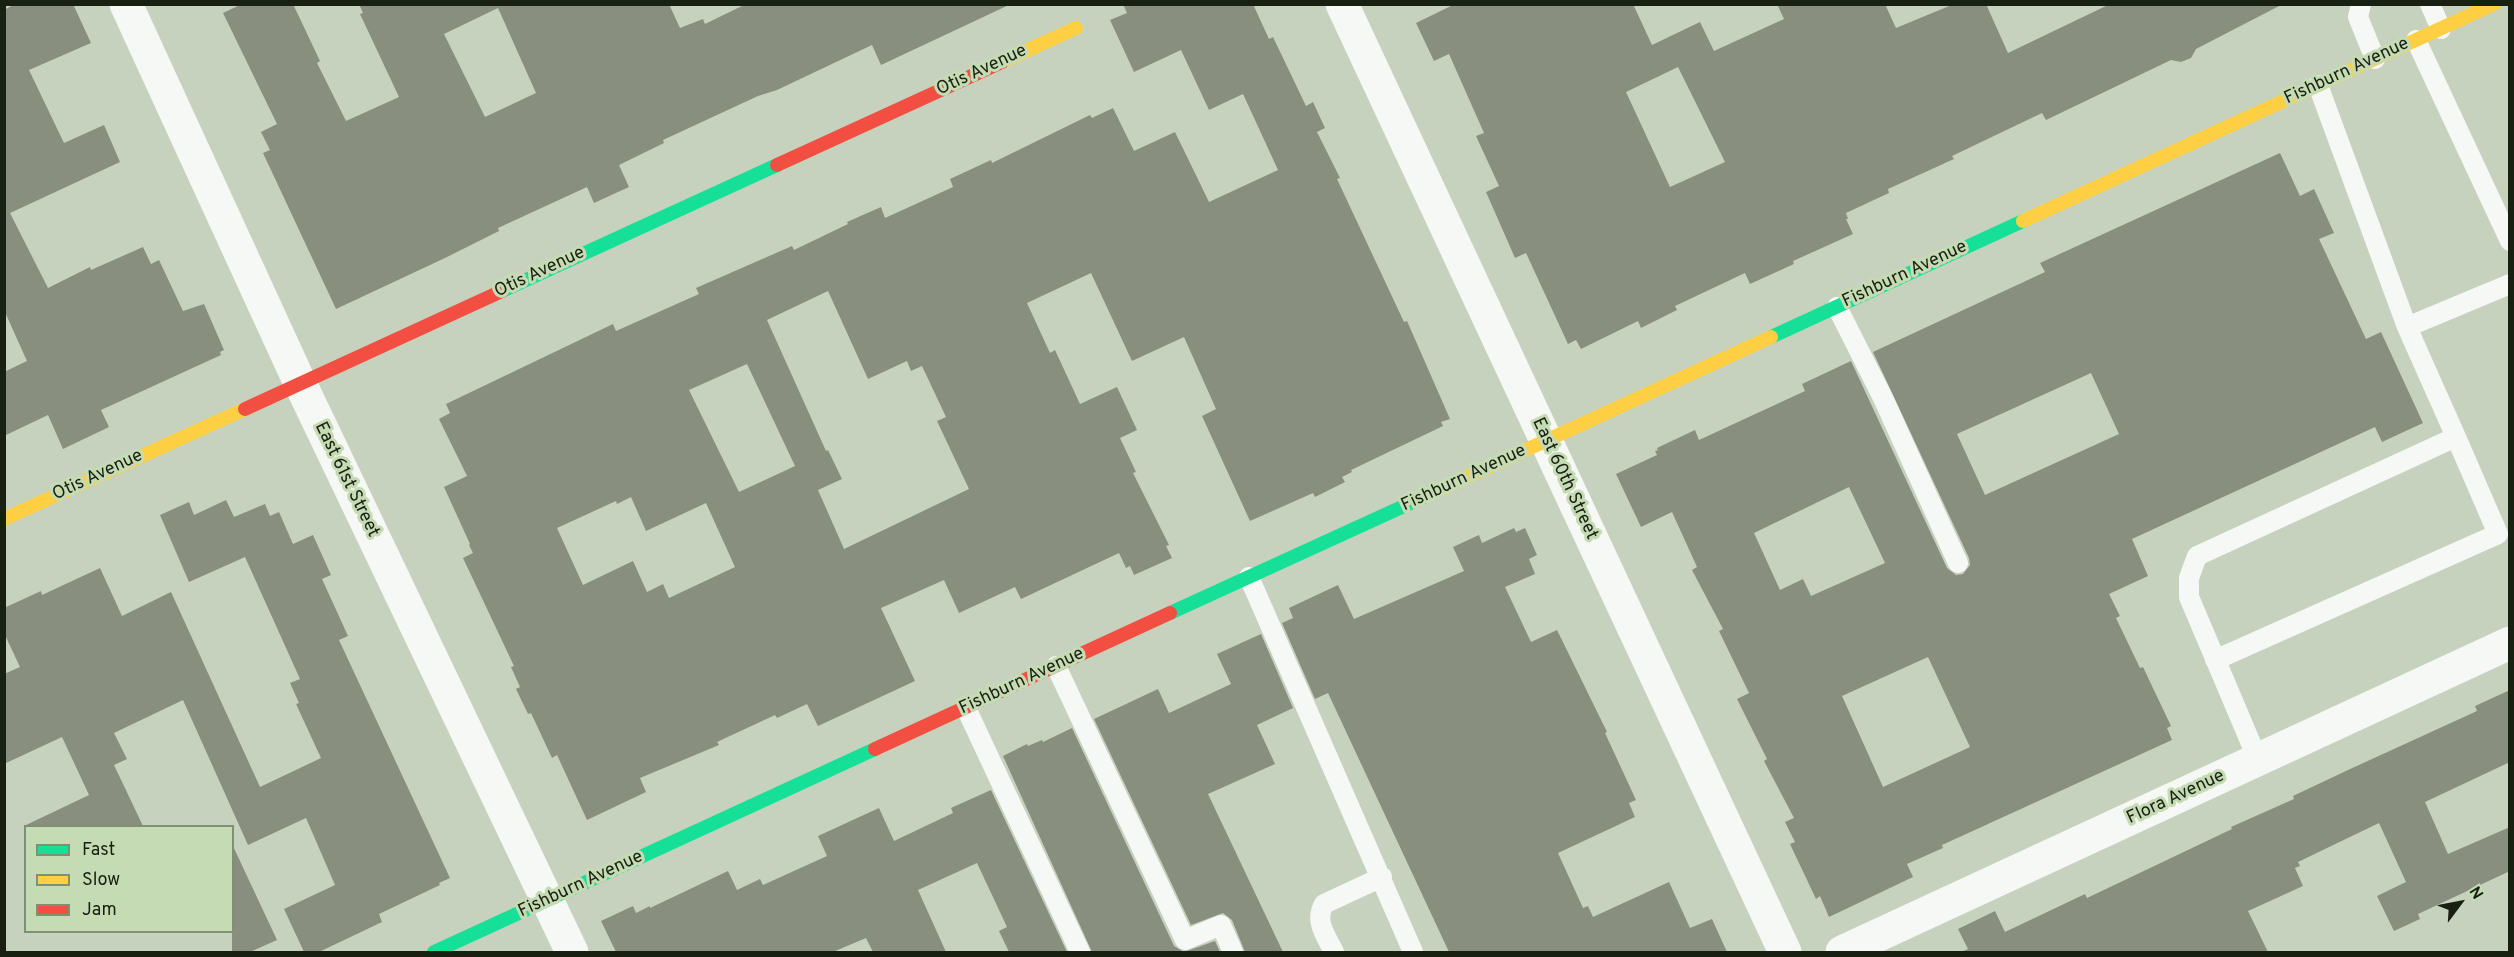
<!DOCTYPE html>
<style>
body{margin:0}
#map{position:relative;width:2514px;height:957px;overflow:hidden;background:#c6d2bd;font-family:Overpass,sans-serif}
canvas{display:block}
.frame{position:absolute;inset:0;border:6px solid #182011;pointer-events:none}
.legend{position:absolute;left:24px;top:825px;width:210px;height:108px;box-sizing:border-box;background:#c5dbb4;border:2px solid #809073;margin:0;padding:8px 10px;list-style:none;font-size:18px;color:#182011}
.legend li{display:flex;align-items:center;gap:12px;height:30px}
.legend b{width:30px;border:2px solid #809073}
.north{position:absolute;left:2430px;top:873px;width:60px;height:60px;-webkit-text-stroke:4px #c5dbb4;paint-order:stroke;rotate:58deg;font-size:16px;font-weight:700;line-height:24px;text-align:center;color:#182011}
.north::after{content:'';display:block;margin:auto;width:21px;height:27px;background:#182011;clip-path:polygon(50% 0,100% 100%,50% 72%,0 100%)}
</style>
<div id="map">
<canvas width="2514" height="957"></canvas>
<div class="frame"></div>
<ul class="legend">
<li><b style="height:8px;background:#16e098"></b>Fast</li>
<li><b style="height:8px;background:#ffcf43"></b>Slow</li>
<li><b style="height:8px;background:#f24e42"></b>Jam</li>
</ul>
<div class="north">N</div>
</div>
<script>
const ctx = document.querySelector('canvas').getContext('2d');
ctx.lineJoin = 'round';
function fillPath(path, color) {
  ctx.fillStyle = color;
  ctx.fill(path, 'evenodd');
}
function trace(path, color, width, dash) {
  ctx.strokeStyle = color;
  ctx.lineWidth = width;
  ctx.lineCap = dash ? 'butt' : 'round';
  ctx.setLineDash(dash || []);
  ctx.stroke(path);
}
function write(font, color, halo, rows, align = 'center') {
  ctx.font = font + ' Overpass,sans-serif';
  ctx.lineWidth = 6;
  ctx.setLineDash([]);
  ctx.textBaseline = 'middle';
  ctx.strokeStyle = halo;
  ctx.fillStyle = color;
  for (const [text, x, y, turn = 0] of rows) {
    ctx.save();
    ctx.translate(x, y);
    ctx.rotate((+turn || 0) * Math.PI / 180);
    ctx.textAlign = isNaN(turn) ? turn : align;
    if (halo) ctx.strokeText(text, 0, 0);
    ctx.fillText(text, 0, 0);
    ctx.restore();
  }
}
fillPath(new Path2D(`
 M15,4H73L91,43L29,70L64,143L104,125L120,162L10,213L48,288L90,267L91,270L143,247L151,264L159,260L183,311L204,304L224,350L220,352L221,355L101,410L109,427L63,449L48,415L4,436V372L27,361L4,310V10Z
 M242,4H293L320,61L317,63L346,121L399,97L360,14L363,13L359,4H669L680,28L703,19L705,24L746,4H1011L881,65L872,45L777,90L758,96L663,140L664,143L619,165L629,187L594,203L587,187L498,228L499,231L445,258L336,309L263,153L270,150L261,132L277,124L223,13ZM498,8L536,93L485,117L444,34Z
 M1123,4H1253L1269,39L1273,37L1306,106L1313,102L1325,128L1317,132L1340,178L1337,179L1404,322L1407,321L1450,419L1441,422L1443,426L1351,470L1352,472L1342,477L1345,482L1315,497L1313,493L1250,521L1202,416L1216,409L1184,337L1132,361L1091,273L1027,303L1050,353L1055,350L1080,404L1117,387L1137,430L1120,438L1136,472L1133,473L1169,545L1166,546L1172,558L1134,575L1130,566L1126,568L1119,553L1021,599L1015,587L959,613L944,580L881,608L915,681L818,726L807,704L777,718L775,715L717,742L719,745L640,778L646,792L587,820L557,755L552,758L531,713L528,714L516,689L520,687L511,667L514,666L463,558L473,553L469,545L470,544L444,487L467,476L439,419L450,413L446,404L613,324L616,331L699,294L696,288L792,246L794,250L848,224L847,222L881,207L885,218L953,187L950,179L991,160L992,163L1090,115L1092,118L1113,108L1134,151L1175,132L1209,202L1278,170L1243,94L1209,110L1181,50L1134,72L1110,20L1127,13ZM828,291L868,379L907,361L911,371L922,366L946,417L937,421L969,489L844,549L818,490L842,479L828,450L826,451L767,320ZM747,364L795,466L739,492L689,390ZM631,497L646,531L706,503L735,567L669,598L663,584L647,592L633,561L583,585L557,528L616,501L617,504Z
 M1455,4H1633L1652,45L1700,22L1714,51L1784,19L1777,4H1885L1896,28L1954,4H1986L2008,53L2110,4H2283L2196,49L2191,58L2181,62L2171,60L2046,120L2042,113L1952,156L1954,159L1888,189L1889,193L1846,213L1848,219H1846L1853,234L1793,261L1794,264L1750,284L1745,273L1675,306L1677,310L1641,328L1638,321L1581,349L1576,340L1568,344L1526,253L1515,258L1486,192L1499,186L1476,136L1484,133L1449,54L1434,61L1416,23ZM1678,67L1725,162L1670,187L1626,92Z
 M2280,153L2300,196L2314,189L2334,233L2319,239L2366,339L2381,332L2423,423L2382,442L2375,427L2132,539L2148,576L2109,594L2120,616L2116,618L2140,668L2143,667L2171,726L2167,728L2172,740L1942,845L1943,848L1907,864L1913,877L1829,917L1820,896L1816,899L1790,844L1795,842L1785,822L1794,818L1764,761L1767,759L1737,699L1749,693L1719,631L1723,629L1692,570L1697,567L1672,512L1641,527L1616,474L1657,455L1655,451L1658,450L1657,448L1695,430L1699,440L1805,391L1802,384L1851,361L1947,568L1956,575L1963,574L1970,565L1969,558L1873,352L2045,272L2040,263ZM2091,373L2119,434L1985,495L1957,434ZM1849,487L1885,563L1811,596L1803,579L1780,590L1754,533ZM1928,657L1970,747L1883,787L1842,696Z
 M226,500L234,517L265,504L270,516L279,512L293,544L313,535L331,575L322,579L348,636L339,640L450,878L439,883L440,885L379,914L382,922L319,952H304L284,909L335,885L306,818L248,845L183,700L114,733L127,759L114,765L143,826H24L89,795L62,737L4,764V674L20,667L4,633V608L41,591L42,595L100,568L122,616L171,592L260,787L321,758L296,704L299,703L290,683L300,679L245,557L189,582L160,515L189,502L194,515Z
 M1514,528L1516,532L1525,528L1537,555L1529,559L1535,574L1505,587L1531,642L1557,630L1607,732L1605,733L1636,800L1629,803L1635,817L1558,853L1583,908L1588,906L1593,917L1669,882L1690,928L1712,919L1727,952H1449L1328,693L1315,699L1282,623L1293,618L1289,608L1338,585L1354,619L1464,571L1453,547L1479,535L1482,543Z
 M1261,634L1293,708L1257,725L1275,764L1208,794L1283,952H1245L1232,920L1223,913L1191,925L1094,719L1158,689L1169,713L1231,684L1217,654Z
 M2510,690V762L2425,802L2448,854L2510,827V871L2418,914L2420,919L2394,931L2377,896L2406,882L2379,823L2298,862L2300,866L2295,868L2303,886L2248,911L2268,952H1961L1968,949L1958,929L1995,911L2005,932L2085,894L2087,898L2232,829L2231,827L2294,799L2293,796L2348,770L2477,711L2475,706Z
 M1072,728L1174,946L1184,952L1215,941L1220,952H1092L1003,756L1027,744L1028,746L1042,740L1043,742Z
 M991,790L1067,952H1009L999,931L1007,927L977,863L918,890L946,952H873L866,938L833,952H616L601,921L633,906L636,913L650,906V908L728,871L737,890L760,879L763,885L827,856L818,836L879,808L894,841L953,813L951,808Z
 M232,844L277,940L250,952H232Z`), '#898f7e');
trace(new Path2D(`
 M2361,4L2358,17L2375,59
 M2430,4L2441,29
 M2416,40L2510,241
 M1837,307L1883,398L1958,563
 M2407,327L2510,284
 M1249,577L1413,952
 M2215,660L2498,534L2456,437
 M1056,666L1185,940L1221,925L1233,952
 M966,708L1080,952
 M2258,760L2189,597V578L2197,556L2456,437L2407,327L2318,85
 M1334,952C1326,936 1314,921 1324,904L1382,877`), '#f6f8f5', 20);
trace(new Path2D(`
 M126,4L300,383L572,952
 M1342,4L1785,952
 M1842,952L2510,643`), '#f6f8f5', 33);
trace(new Path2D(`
 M502,291L777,165
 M1771,337L2023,221
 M1170,613L1426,496
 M434,952L875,749`), '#16e098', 14);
trace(new Path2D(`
 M1002,62L1076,28
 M2023,221L2494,4
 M1426,496L1771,337
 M4,519L245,409`), '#ffcf43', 14);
trace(new Path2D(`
 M777,165L1002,62
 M245,409L502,291
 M875,749L1170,613`), '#f24e42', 14);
write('18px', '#182011', '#c5dbb4', [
 ["Otis Avenue",982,71,-25],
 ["Fishburn Avenue",2347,72,-25],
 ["Otis Avenue",540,273,-25],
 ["Fishburn Avenue",1905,275,-25],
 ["Otis Avenue",98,476,-25],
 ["Fishburn Avenue",1464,479,-25],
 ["East 60th Street",1564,479,65],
 ["East 61st Street",346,480,64],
 ["Fishburn Avenue",1022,682,-25],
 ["Flora Avenue",2176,798,-25],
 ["Fishburn Avenue",581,885,-25]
]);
</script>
